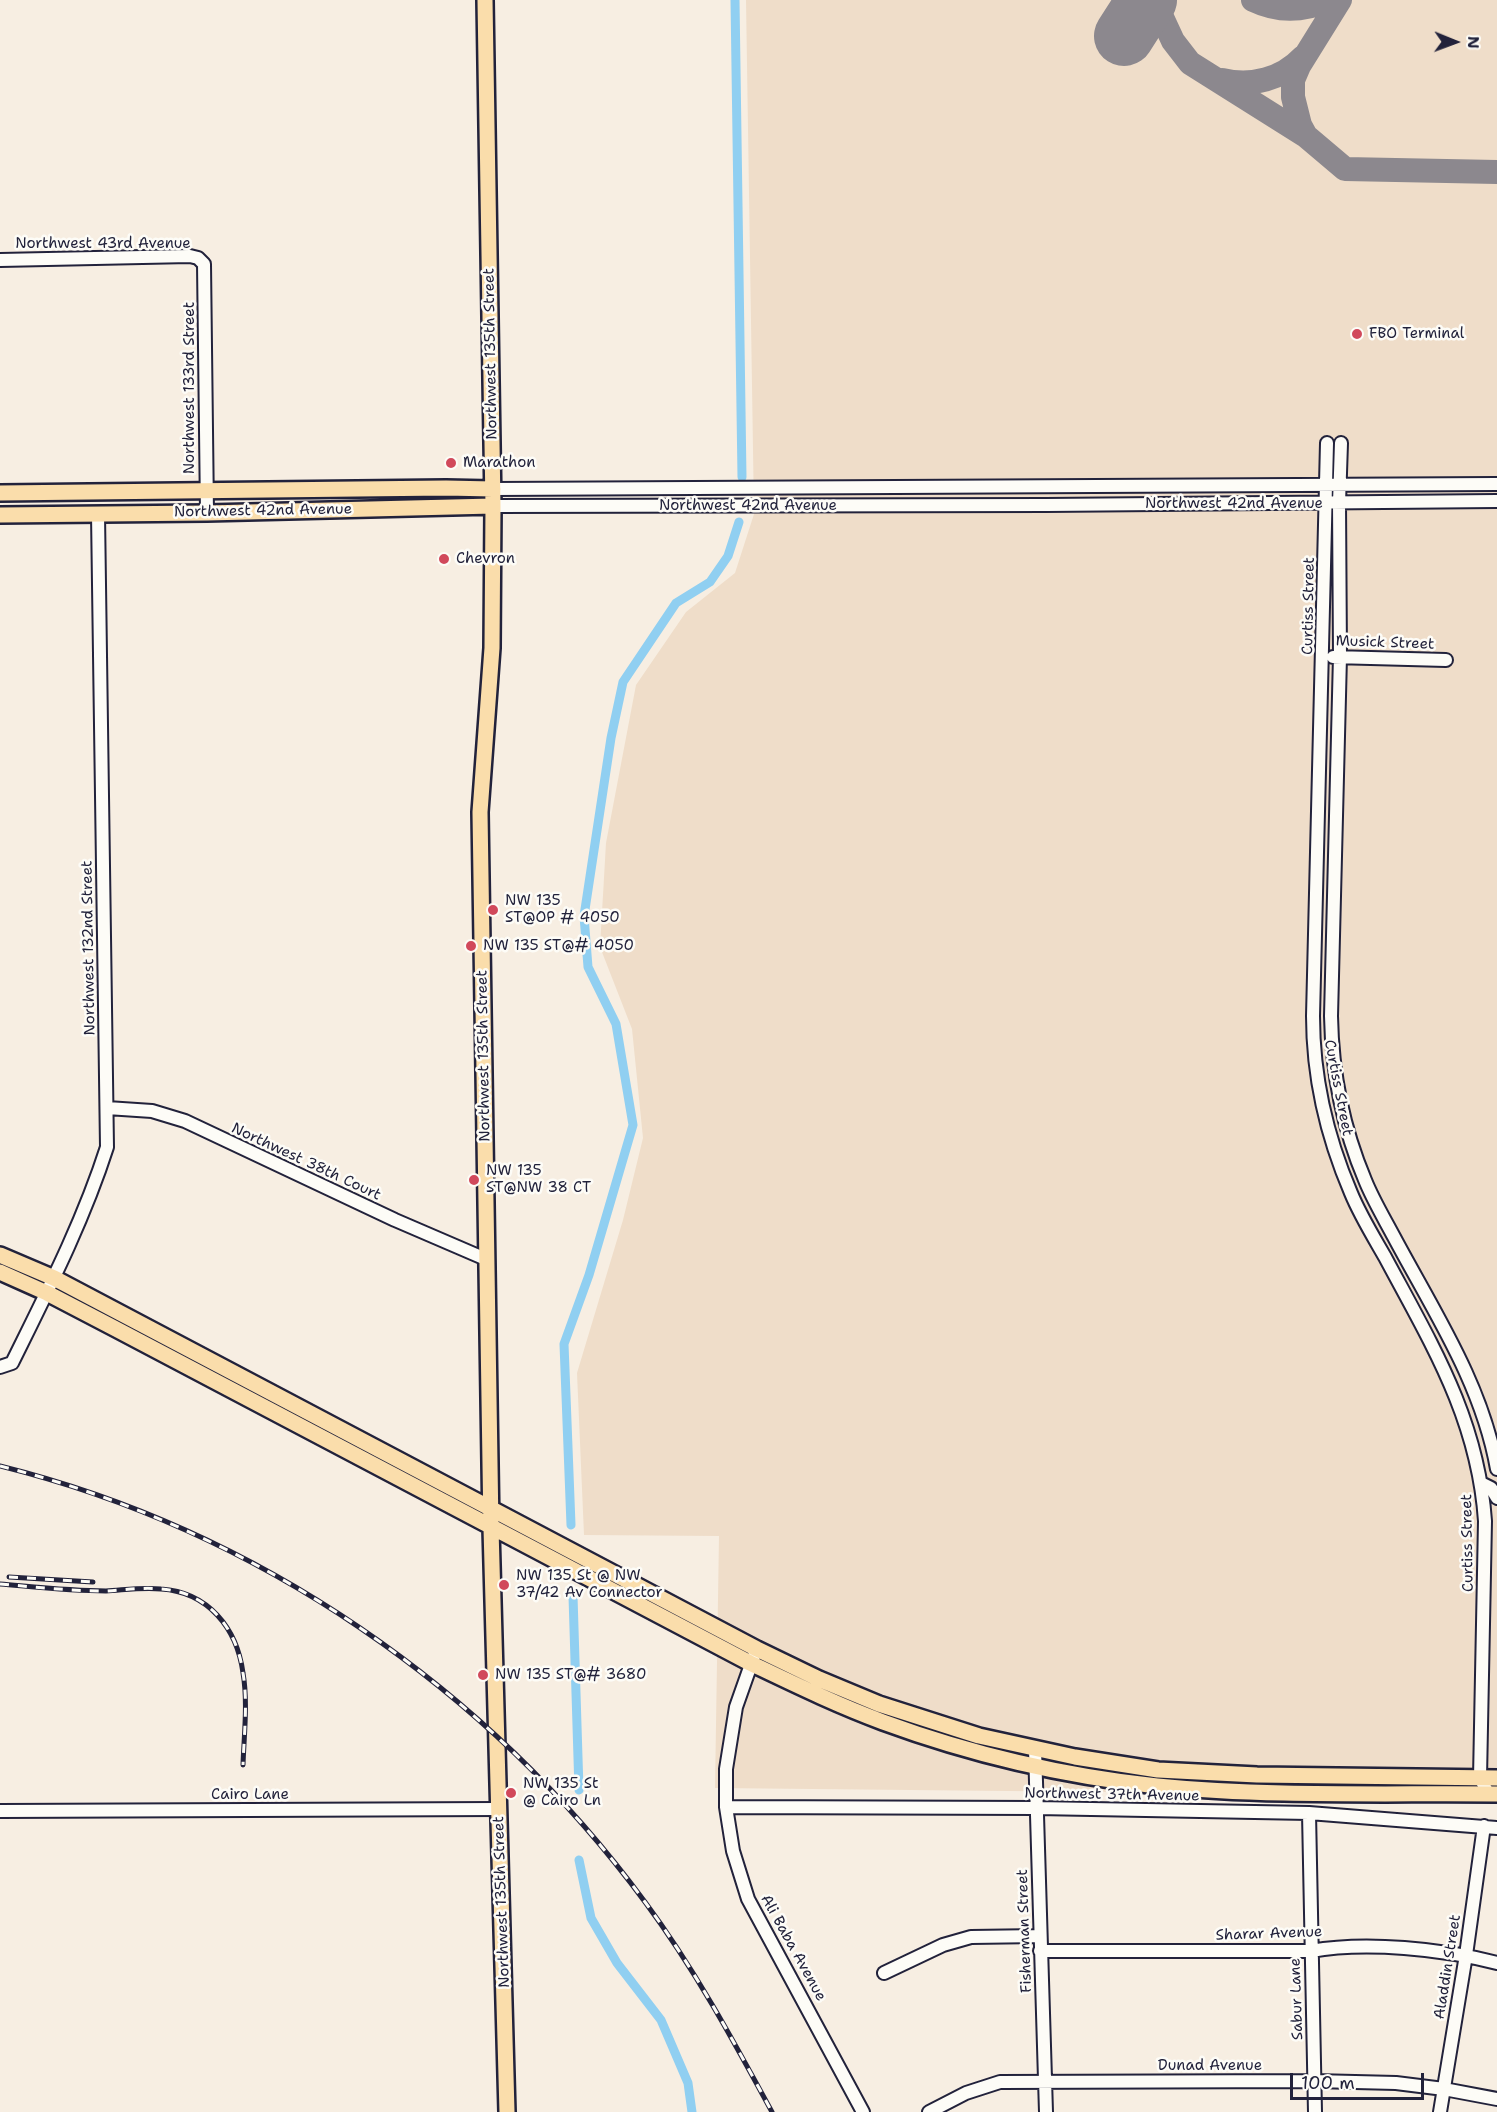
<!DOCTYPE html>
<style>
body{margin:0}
#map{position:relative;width:1497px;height:2112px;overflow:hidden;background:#f7eee2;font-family:"Shantell Sans",sans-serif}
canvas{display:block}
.north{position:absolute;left:1425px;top:12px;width:60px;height:60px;-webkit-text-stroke:4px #fdfcf7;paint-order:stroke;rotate:91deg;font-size:16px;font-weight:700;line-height:24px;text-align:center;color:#22223b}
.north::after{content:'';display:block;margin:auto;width:21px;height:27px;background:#22223b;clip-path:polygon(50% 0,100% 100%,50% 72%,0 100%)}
.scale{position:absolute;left:1290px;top:2073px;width:134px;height:27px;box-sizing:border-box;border:3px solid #22223b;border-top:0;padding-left:8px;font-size:18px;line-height:21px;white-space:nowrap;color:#22223b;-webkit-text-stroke:4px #fdfcf7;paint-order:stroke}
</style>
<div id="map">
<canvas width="1497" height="2112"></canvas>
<div class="north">N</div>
<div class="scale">100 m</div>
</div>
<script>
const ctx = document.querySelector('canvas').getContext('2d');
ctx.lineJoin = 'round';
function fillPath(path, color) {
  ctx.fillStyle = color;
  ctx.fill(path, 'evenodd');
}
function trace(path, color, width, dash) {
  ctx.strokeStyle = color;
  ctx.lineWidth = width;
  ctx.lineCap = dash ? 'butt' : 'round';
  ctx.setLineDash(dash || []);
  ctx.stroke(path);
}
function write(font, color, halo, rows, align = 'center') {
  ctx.font = font + ' "Shantell Sans",sans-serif';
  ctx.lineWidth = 5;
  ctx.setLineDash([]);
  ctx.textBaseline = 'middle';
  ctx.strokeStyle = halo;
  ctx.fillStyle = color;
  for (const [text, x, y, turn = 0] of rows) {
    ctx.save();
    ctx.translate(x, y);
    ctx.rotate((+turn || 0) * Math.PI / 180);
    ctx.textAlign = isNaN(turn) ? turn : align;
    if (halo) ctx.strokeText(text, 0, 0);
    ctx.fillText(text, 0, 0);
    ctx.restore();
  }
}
fillPath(new Path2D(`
 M746,0H1497V1796L715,1788L719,1536L584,1535L577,1373L623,1220L643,1138L632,1029L600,947L606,843L636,685L686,612L735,573L754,514Z`), '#efddc9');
trace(new Path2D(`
 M735,0L742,477
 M571,1525L564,1344L589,1275L633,1125L616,1024L588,967L584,916L611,738L623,682L676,603L710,582L728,556L739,522
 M573,1596L579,1790
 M579,1860L591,1918L617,1963L661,2020L688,2083L692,2112`), '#90cff1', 9);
trace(new Path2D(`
 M1154,0L1173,41L1190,63L1306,136L1345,169L1497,172
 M1253,0C1278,12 1304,11 1328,0
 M1222,80C1252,87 1282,79 1303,57
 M1306,136L1300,125L1293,97V80L1299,66L1340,0`), '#8c888e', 24);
trace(new Path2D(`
 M1124,36L1147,0`), '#8c888e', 60);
const minor = new Path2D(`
 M0,260L190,256L198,258L204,264L207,513
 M1327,443L1313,1016C1313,1076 1327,1137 1351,1193C1360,1215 1373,1236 1385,1257C1432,1345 1478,1419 1485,1521L1480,1778L1488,1793
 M1341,443L1339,503L1340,656L1331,1016C1332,1073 1343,1128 1365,1180C1373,1200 1384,1218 1394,1237C1434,1312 1482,1384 1497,1469
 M493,489L1497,484
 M493,506L1046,505L1497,501
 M1333,657L1446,660
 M107,1108L152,1111L185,1121L395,1220L488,1260
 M0,1367L12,1363C47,1292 83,1222 107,1147L98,514
 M1481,1483L1491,1488L1497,1498
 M754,1656L736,1707L726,1769V1807L733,1851L748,1899L863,2112
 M1035,1749L1046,2112
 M726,1807L1037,1808L1309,1813L1497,1828
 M0,1811L499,1809
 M1309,1813L1315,2112
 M1040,1951H1311C1366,1941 1443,1949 1497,1963
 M884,1973L943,1945L971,1937L1040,1936
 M929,2112L966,2093L1000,2082L1314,2081L1396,2083L1444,2089L1497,2099
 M1440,2112L1466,1955L1484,1826`);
const major = new Path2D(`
 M485,0L493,506L492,648L480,812L491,1528L507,2112
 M0,493L446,488L493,489
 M0,515L207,513L493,506
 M0,1255L54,1278L757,1649L819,1679L879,1704L979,1736L1075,1757L1158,1770L1257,1775L1497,1778
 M0,1272L47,1293L116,1329L750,1663C794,1684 837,1705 883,1722C970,1754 1064,1776 1157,1786C1269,1797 1384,1793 1497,1794`);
trace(minor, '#22223b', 16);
trace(major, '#22223b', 20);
trace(minor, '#fdfcf7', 12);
trace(major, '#faddab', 15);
const rail = new Path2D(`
 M0,1466C258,1530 488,1689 645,1902C694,1968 733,2040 772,2112
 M9,1577L93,1582
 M0,1584C35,1587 70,1591 106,1591C124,1590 143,1587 161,1589C208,1592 237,1628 243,1673C248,1702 244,1735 243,1765`);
trace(rail, '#22223b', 5);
trace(rail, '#fdfcf7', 3, [9]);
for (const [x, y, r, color] of [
 [1357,334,6,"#d1495b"],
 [451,463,6,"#d1495b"],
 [444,559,6,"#d1495b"],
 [493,910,6,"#d1495b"],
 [471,946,6,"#d1495b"],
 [474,1180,6,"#d1495b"],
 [504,1585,6,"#d1495b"],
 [483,1675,6,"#d1495b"],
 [511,1793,6,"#d1495b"]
]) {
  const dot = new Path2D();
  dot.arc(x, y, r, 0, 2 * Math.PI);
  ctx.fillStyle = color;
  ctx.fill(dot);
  trace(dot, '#fdfcf7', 2);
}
write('15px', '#22223b', '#fdfcf7', [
 ["Northwest 43rd Avenue",103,244],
 ["Northwest 135th Street",491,354,-91],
 ["Northwest 133rd Street",190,388,-90],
 ["Northwest 42nd Avenue",1234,504],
 ["Northwest 42nd Avenue",748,506],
 ["Northwest 42nd Avenue",263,511,-1],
 ["Curtiss Street",1309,606,-89],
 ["Musick Street",1385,643,2],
 ["Northwest 132nd Street",89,948,-91],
 ["Northwest 135th Street",484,1056,-91],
 ["Curtiss Street",1338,1088,79],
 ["Northwest 38th Court",306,1162,25],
 ["Curtiss Street",1468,1543,-91],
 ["Cairo Lane",250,1795],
 ["Northwest 37th Avenue",1112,1795,1],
 ["Northwest 135th Street",502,1902,-92],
 ["Fisherman Street",1025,1931,-92],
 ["Sharar Avenue",1269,1934,-2],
 ["Ali Baba Avenue",793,1948,61],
 ["Aladdin Street",1448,1967,-81],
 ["Sabur Lane",1297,1999,-92],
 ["Dunad Avenue",1210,2066]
]);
write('15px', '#22223b', '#fdfcf7', [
 ["FBO Terminal",1369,334],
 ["Marathon",463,463],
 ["Chevron",456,559],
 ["NW 135",505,901],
 ["ST@OP # 4050",505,918],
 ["NW 135 ST@# 4050",483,946],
 ["NW 135",486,1171],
 ["ST@NW 38 CT",486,1188],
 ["NW 135 St @ NW",516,1576],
 ["37/42 Av Connector",516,1593],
 ["NW 135 ST@# 3680",495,1675],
 ["NW 135 St",523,1784],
 ["@ Cairo Ln",523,1801]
], 'left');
</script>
